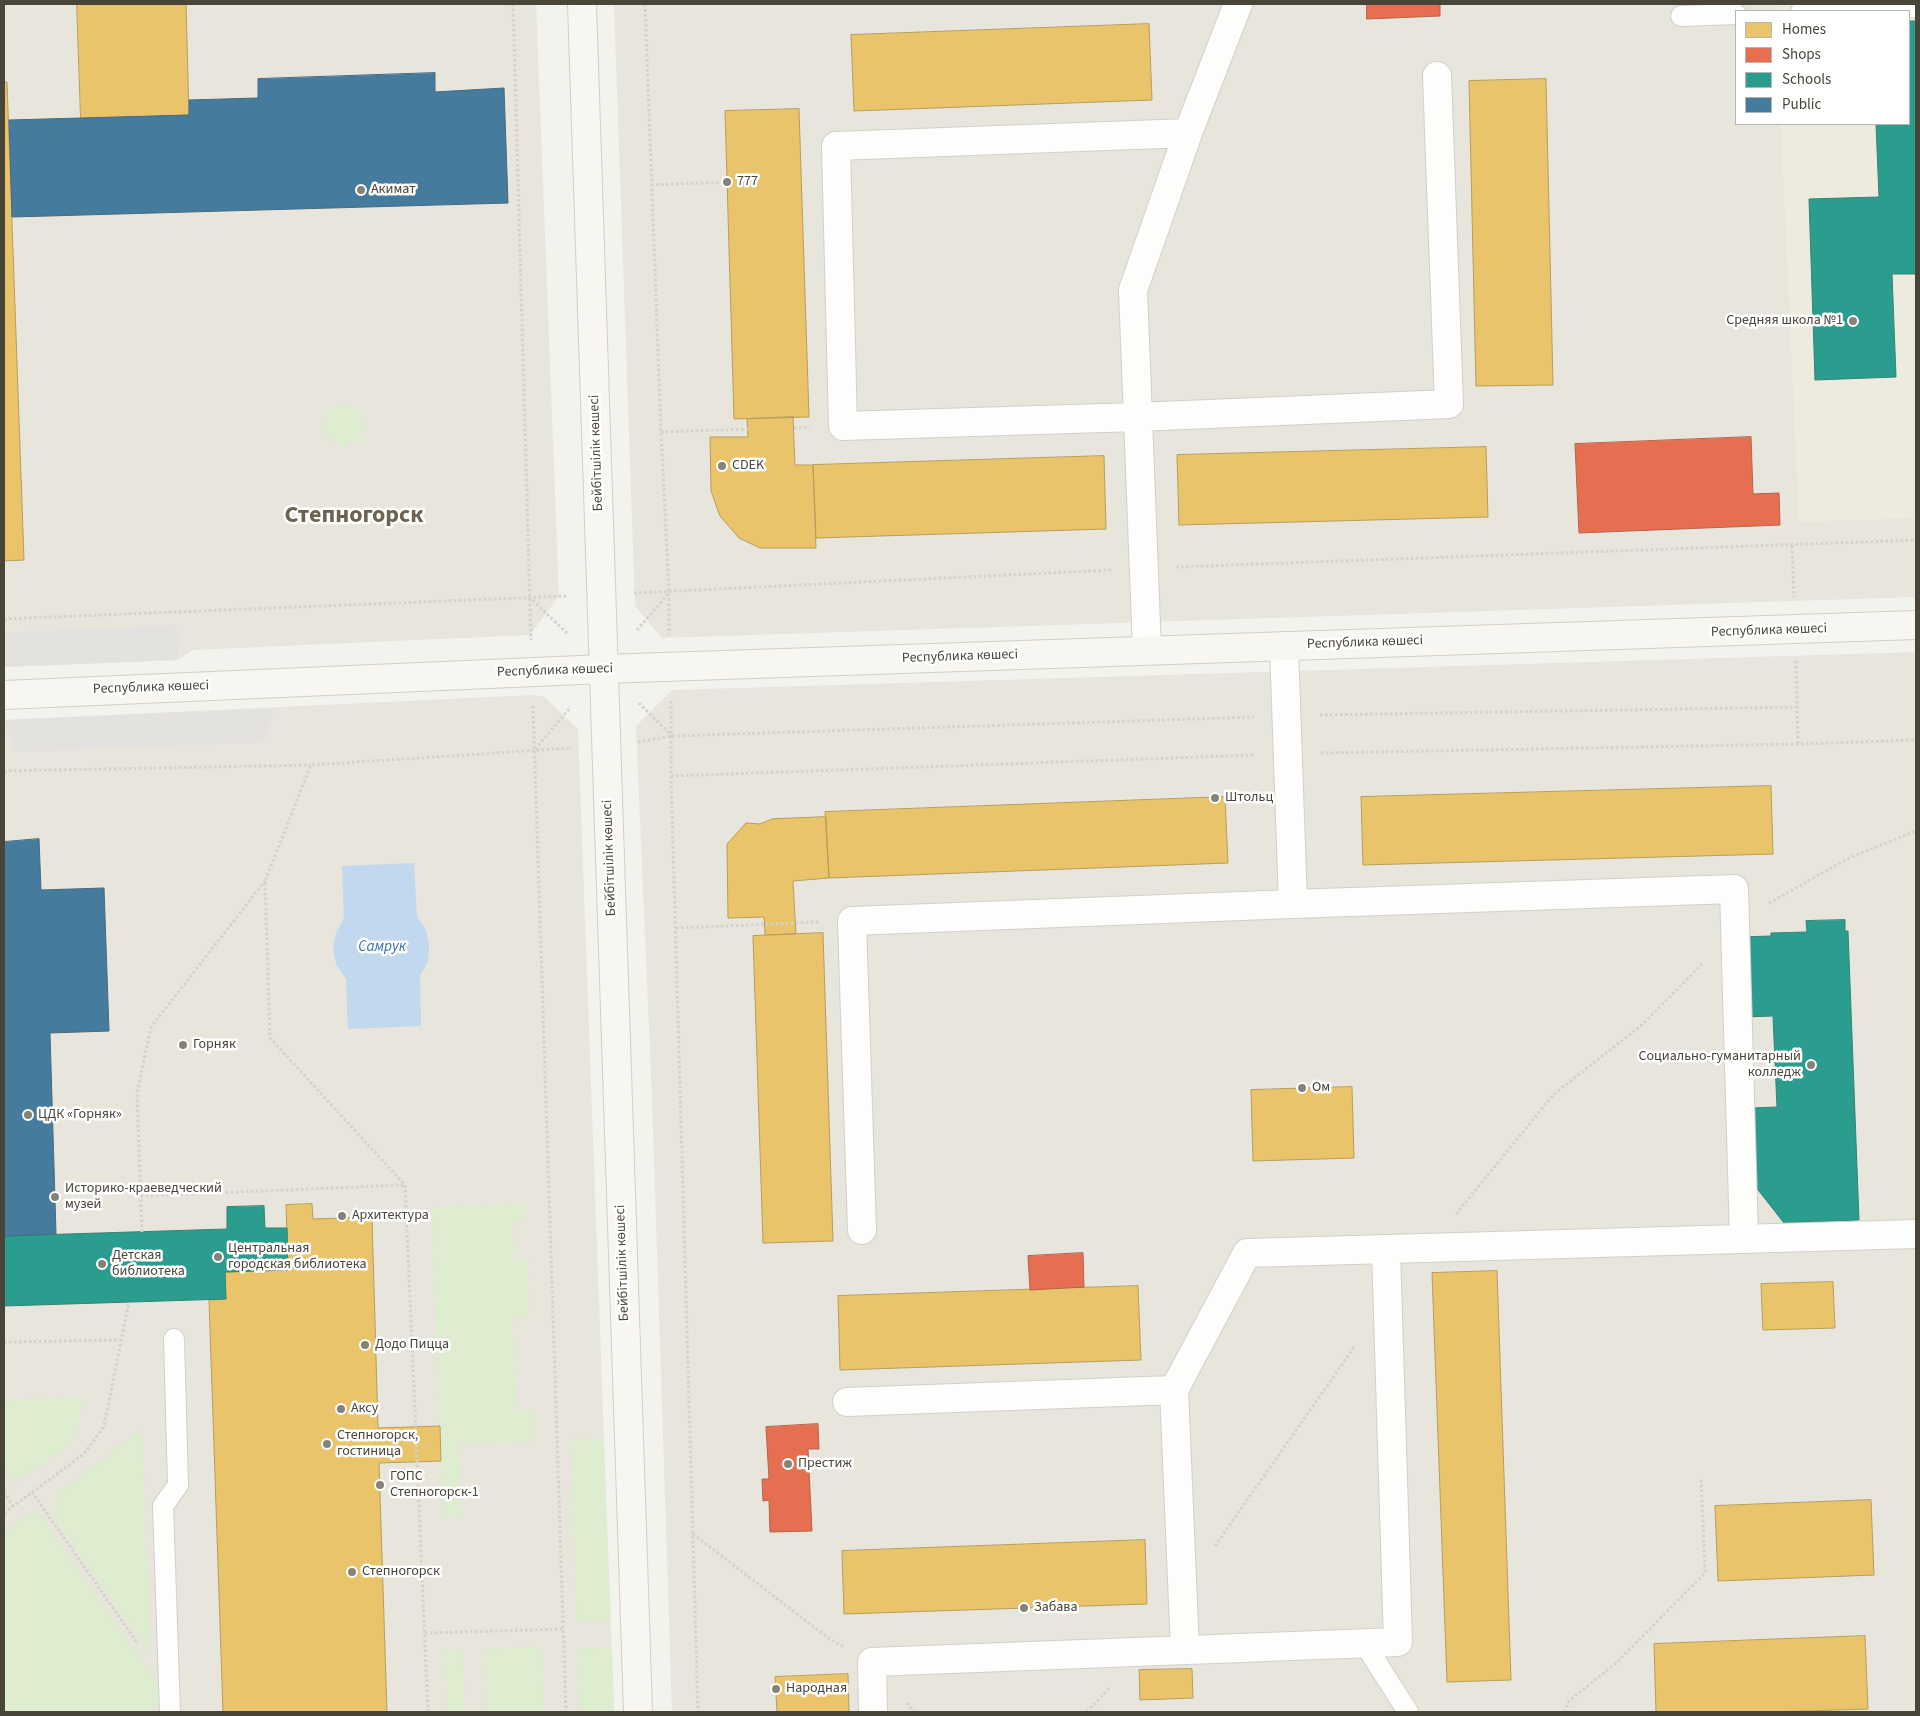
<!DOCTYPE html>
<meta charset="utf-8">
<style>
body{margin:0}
#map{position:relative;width:1920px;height:1716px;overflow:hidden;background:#f3f3ee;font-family:"Source Sans 3",sans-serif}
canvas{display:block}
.frame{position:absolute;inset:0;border:5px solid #4a4539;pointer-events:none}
.legend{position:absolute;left:1735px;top:10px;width:175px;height:115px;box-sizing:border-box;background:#fff;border:1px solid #b7b5b0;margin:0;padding:6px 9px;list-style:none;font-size:15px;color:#4a4539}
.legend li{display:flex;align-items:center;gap:10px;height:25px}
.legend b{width:25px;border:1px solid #b7b5b0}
</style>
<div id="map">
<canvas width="1920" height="1716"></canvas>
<div class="frame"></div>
<ul class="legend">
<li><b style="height:14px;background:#e9c46a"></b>Homes</li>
<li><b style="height:14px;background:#e76f51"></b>Shops</li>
<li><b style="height:14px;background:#2a9d8f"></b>Schools</li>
<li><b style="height:14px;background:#457b9d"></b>Public</li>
</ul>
</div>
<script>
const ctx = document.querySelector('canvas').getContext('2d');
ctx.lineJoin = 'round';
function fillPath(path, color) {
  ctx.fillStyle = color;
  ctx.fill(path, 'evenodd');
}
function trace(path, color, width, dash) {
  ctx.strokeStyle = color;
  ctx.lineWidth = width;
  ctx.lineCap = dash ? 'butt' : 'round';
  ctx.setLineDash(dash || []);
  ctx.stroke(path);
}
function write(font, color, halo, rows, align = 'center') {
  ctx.font = font + ' "Source Sans 3",sans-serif';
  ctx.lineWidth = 5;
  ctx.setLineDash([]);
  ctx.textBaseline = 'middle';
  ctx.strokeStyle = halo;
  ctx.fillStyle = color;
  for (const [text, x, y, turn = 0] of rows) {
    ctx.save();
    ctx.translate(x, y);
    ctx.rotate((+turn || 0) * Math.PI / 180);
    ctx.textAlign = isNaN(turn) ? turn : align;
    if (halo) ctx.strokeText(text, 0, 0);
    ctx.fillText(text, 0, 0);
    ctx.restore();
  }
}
fillPath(new Path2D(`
 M4,4H536L559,596L530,635L193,650L178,660L4,667Z
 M614,4H1916V597L662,638L635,606ZM1736,11H1909V124H1736Z
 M1916,652V1712H672L652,1099L636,726L672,690Z
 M532,695L543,696L578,729L614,1712H4V720Z`), '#e7e5dc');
fillPath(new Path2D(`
 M1775,4H1916V518L1799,522L1781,124H1909V11H1776Z`), '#edebde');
fillPath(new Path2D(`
 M343,403L350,408L360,409V419L367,426L360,432L361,442H351L344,448L338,442H329L328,433L321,425L328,418V409H336Z
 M526,1204V1221L513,1222L515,1261H528L530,1317L513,1318L517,1411H534L535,1442L459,1444L462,1516L443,1517L432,1208Z
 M84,1398L72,1444L15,1483L4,1466V1401Z
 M142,1429L151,1654L56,1520L58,1495Z
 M603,1439L611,1621L577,1623L571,1440Z
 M36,1509L167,1698L150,1712H4V1534Z
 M542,1647L544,1712H487L485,1649Z
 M612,1648L614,1712H580L578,1649Z
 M445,1649H463L465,1712H447Z`), '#deedd0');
fillPath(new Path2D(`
 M177,625L178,660L4,667V633Z
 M274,709L264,742L185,745L16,752L4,720Z`), '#e3e2de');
fillPath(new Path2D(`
 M414,863L417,916L426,930L429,946L428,962L420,976L421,1026L348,1029L346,979L336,964L333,949L336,933L344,918L342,866Z`), '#c1d8ef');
const homes = new Path2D(`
 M77,4H186L189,115L81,119Z
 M1149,24L1152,100L854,111L851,35Z
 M1546,79L1553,385L1476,386L1469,81Z
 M4,82H7L24,560L4,561Z
 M799,109L809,417L734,419L725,111Z
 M793,417L795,465H813L816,548H760L739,538L720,516L711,491L710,437H748L747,419Z
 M1486,447L1488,517L1179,525L1177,455Z
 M1104,456L1106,529L816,538L813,465Z
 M1771,786L1773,854L1363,865L1361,797Z
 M1225,797L1228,863L829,878L825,812Z
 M826,817L829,878L793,881L796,934L765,935L764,917L728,918L727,844L746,823L760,824L772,819Z
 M823,933L833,1241L763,1243L753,936Z
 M1352,1087L1354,1158L1253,1161L1251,1090Z
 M312,1204L313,1219L372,1217L378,1428L440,1426L441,1461L379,1463L387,1712H223L209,1300L226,1299L225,1272L288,1270L286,1205Z
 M1497,1271L1511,1680L1447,1682L1432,1273Z
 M1833,1282L1835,1328L1763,1330L1761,1284Z
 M1138,1286L1141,1360L840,1370L838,1296Z
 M1871,1500L1874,1575L1718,1581L1715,1506Z
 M1145,1540L1147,1604L844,1614L842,1551Z
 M1865,1636L1868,1709L1772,1712H1656L1654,1644Z
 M1192,1669L1193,1698L1140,1700L1139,1670Z
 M848,1674L849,1712H777L775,1677Z`);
fillPath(homes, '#e9c46a');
trace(homes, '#b99e5b', 1);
const shops = new Path2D(`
 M1367,4H1440V16L1367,19Z
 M1751,437L1753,494L1779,493L1780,525L1579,533L1575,444Z
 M1083,1253L1084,1287L1030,1290L1028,1256Z
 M818,1424L819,1449H808L812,1531L770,1532L769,1500L763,1501L762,1479H769L766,1427Z`);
fillPath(shops, '#e76f51');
trace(shops, '#b8624a', 1);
const schools = new Path2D(`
 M1909,21H1916V274H1892L1896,377L1815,380L1809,199L1879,197L1876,124H1909Z
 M1845,920V931H1848L1859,1220L1784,1223L1755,1186L1752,1108L1777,1107L1773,1016L1744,1017L1741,937L1771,936V933L1807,932L1806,921Z
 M264,1206L265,1228H287L288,1270L225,1272L226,1299L4,1306V1236L227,1229V1207Z`);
fillPath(schools, '#2a9d8f');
trace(schools, '#348375', 1);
const public = new Path2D(`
 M435,73V92L504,88L508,203L12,217L9,120L189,115V100L258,98V79Z
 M39,839L41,890L104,888L109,1031L50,1033L56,1234L4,1236V842Z`);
fillPath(public, '#457b9d');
trace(public, '#466b7f', 1);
const lane = new Path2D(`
 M1801,11L1916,7
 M1681,16L1736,14
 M1364,1643L1408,1712
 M170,1712L163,1506L178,1485L174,1339`);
const street = new Path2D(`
 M1188,133L836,146L843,426L1137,417L1449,404L1437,76
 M1284,646L1293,904L1734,889L1744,1239
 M1147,650L1133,290L1188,133L1238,4
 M862,1230L852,921L1293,904
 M847,1402L1174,1390
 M1185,1650L1174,1390L1247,1253L1916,1234
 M873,1712L872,1662L1398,1642L1386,1250`);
const secondary = new Path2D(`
 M582,4L638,1712
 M4,695L604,669L1916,625`);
trace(lane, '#d1d0cb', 22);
trace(street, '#d1d0cb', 30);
trace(secondary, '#d2d0c5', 30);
trace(new Path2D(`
 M513,4L531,640
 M645,4L661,432L669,592V635
 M651,185L727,182
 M794,428L810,427
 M661,432L748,429
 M1792,546L1794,597
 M1176,567L1916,540
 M634,593L1112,570
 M529,597L568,634
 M4,619L568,596
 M637,630L669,593
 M1796,661L1798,744
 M671,701V776L698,1712
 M639,703L672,736
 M533,706L566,1712
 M1320,715L1797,707
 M638,742L672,736L1254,717
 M535,749L571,707
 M1321,753L1798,744L1916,740
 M4,771L311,765
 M671,776L1255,755
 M1769,903L1849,858L1916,831
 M676,928L819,922
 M141,1196L404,1185
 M1456,1214L1554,1094L1643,1024L1703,963
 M142,1232L137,1093L151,1027L265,881
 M4,1342L121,1340
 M4,1492L13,1506
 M32,1492L138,1644
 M4,1513L84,1454L104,1426L129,1302
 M693,1534L831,1640L844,1647
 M1215,1546L1355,1346
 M425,1633L562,1629
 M907,1703L915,1712
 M428,1712L405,1185L270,1038L265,881L311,765L572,748
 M1087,1712L1110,1687
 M1564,1712L1569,1701L1615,1664L1705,1573L1701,1478`), '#d3d2cc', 3, [2.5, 2.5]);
trace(lane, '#fdfdfc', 20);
trace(street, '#fdfdfc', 28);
trace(secondary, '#f7f6f1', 28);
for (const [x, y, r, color] of [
 [727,182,5,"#858278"],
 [361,190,5,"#858278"],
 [1853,321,5,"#858278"],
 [722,466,5,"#858278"],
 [1215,798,5,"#858278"],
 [183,1045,5,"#858278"],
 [1811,1065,5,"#858278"],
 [1302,1088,5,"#858278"],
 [28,1115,5,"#858278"],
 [55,1197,5,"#858278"],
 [342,1216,5,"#858278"],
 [218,1257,5,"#858278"],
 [102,1264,5,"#858278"],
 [365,1345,5,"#858278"],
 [341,1409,5,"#858278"],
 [327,1444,5,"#858278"],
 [788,1464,5,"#858278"],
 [380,1485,5,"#858278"],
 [352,1572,5,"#858278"],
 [1024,1608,5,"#858278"],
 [776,1689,5,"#858278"]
]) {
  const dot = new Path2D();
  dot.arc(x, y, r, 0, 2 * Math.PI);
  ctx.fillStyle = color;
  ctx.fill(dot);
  trace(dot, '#fff', 2);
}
write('14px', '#4a4539', '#fff', [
 ["777",737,182],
 ["Акимат",371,190],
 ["Средняя школа №1",1843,321,"right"],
 ["CDEK",732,466],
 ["Штольц",1225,798],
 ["Горняк",193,1045],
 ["Социально-гуманитарный",1801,1057,"right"],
 ["колледж",1801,1073,"right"],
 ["Ом",1312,1088],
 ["ЦДК «Горняк»",38,1115],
 ["Историко-краеведческий",65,1189],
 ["музей",65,1205],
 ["Архитектура",352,1216],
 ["Центральная",228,1249],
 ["городская библиотека",228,1265],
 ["Детская",112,1256],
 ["библиотека",112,1272],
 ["Додо Пицца",375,1345],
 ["Аксу",351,1409],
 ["Степногорск,",337,1436],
 ["гостиница",337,1452],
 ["Престиж",798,1464],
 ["ГОПС",390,1477],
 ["Степногорск-1",390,1493],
 ["Степногорск",362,1572],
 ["Забава",1034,1608],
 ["Народная",786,1689]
], 'left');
write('14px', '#4a4539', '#fff', [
 ["Бейбітшілік көшесі",597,453,-92],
 ["Республика көшесі",1769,631,-2],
 ["Республика көшесі",1365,643,-2],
 ["Республика көшесі",960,657,-2],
 ["Республика көшесі",555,671,-2],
 ["Республика көшесі",151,688,-2],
 ["Бейбітшілік көшесі",610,858,-92],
 ["Бейбітшілік көшесі",623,1263,-92]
]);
write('italic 15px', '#3470b4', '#fff', [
 ["Самрук",382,948]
]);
write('bold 24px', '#6c6451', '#fff', [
 ["Степногорск",354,517]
]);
</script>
